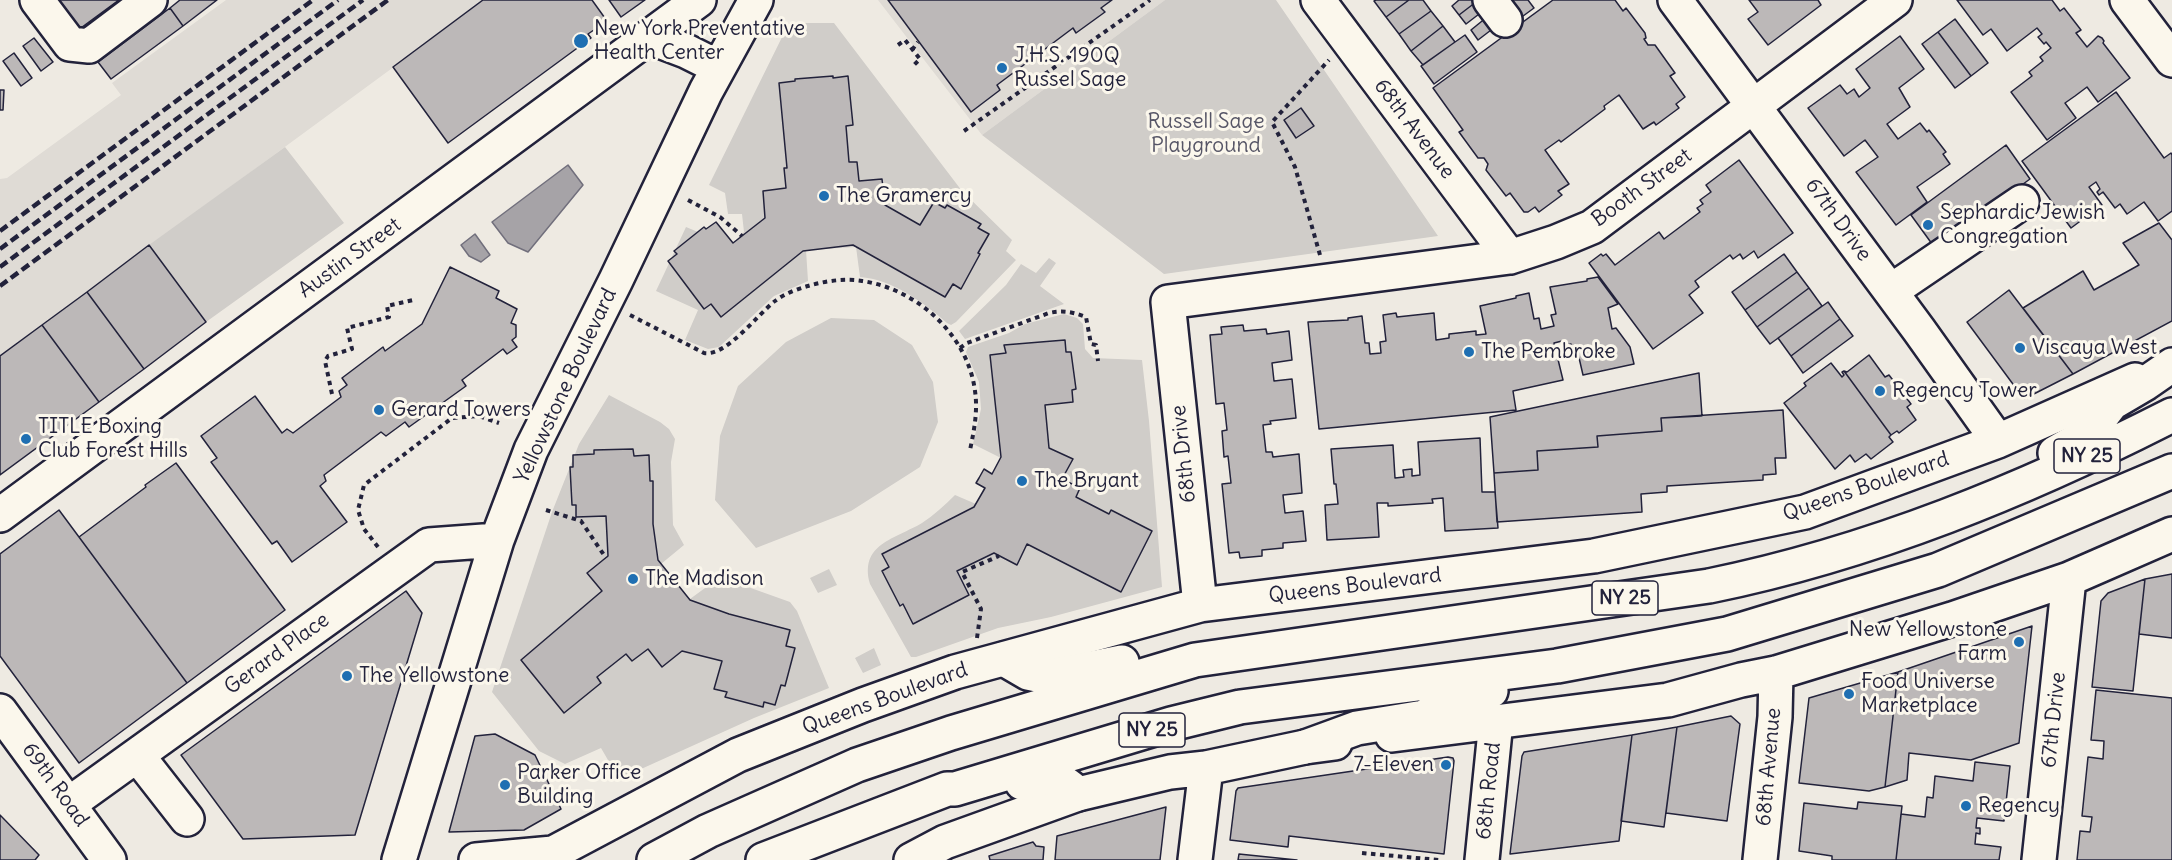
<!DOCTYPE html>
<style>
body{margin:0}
canvas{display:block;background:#eeeae2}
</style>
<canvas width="2172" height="860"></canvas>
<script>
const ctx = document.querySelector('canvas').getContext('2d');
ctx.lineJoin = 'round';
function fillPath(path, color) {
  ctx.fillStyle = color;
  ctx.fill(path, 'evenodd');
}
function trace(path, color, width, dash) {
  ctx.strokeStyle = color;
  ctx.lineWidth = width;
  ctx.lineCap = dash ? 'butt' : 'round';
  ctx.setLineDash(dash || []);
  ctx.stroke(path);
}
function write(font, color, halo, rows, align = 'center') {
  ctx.font = font + ' Delius,sans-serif';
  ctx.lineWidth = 6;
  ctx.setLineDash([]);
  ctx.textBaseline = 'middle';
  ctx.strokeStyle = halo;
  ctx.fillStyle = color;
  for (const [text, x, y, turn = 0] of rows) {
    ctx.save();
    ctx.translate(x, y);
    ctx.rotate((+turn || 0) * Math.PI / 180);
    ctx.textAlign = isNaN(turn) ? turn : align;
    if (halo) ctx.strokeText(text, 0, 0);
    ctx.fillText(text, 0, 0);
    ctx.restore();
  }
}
fillPath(new Path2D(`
 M226,0H485L0,356V179L7,178L121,95L112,83Z
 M878,0H1165L982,135Z`), '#dfdbd5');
fillPath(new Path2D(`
 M1165,0H1276L1438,236L1164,274L982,135Z
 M789,23H834L962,191L1012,240L1006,251L1016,260L956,322L951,325L947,323C924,303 892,279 860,277L856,247L806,250L808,281L774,296L719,347L708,349L685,340L698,310L656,291L686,227L698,232L704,227L706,229L716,222L733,243L744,232L742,214H728L725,193L709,185Z
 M285,147L344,223L206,322L149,245Z
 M1049,258L1056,263L1040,286L1064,304L965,339L959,331L1006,285L1021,264L1036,273Z
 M1064,314L1077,318L1083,324L1085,349L1093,358L1142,360L1149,421L1162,587L1051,617L998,628L916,657H911L870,584C859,544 895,539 922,523C934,515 945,505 955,495L976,504L984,488L976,483L984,469L992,474L1001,458L973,444L981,409L979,382L966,352L968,347L1009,333L1025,324Z
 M831,318L874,320L912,345L933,382L938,422L920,467L851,511L756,548L715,500L720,436L738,386L786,342Z
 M609,395L660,422L669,429L675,439L671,462L673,525L684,545L661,564L690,599L720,577L790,602L797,611L829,688L754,718L619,779L601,748L565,764L539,751L492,692L552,512L579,444Z
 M829,569L837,585L818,593L810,578Z
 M874,648L881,665L863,673L855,658Z`), '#d0cdc9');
const water = new Path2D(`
 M568,165L583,185L528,252L508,243L492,222Z
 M475,234L490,255L481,262L469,256L461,245Z`);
fillPath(water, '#a6a3a7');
trace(water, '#716f7c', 1.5);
const building = new Path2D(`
 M50,0H119L74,33Z
 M180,0H217L183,26L170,8Z
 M483,0H592L607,21L588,34L591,38L448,143L393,67Z
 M609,0H645L621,17Z
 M888,0H1112L1101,8L1105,12L1076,33L1073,28L997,85L1000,90L971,112Z
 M1376,0H1409L1386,17L1374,1Z
 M1409,0H1423L1431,11L1399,34L1386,17Z
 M1459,0H1475L1476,2L1459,15L1452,6Z
 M1514,0H1528L1534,8L1519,19L1508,4Z
 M1553,0H1615L1623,11L1626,8L1645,33L1646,38L1644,39L1648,45H1655L1675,73L1670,76L1685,97L1676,104L1679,108L1656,125L1654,122L1643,129L1619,95L1604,106L1605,109L1561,142L1559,140L1545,150L1569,184L1558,191L1562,195L1539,212L1535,207L1528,212H1524L1510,193L1506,196L1486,170L1488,164L1484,158H1478L1459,132L1463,130L1433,88Z
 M1749,0H1818L1821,5L1768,45L1748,19L1758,12Z
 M1957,0H2052L2060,11L2064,8L2081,30L2076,33L2087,47L2098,36L2102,38L2104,41L2103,43L2130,78L2098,102L2087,87L2075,96L2065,103L2076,118L2047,140L2011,92L2032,76L2029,72L2043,61L2040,57L2051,48L2046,42L2044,44L2038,37L2042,34L2037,28L2007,51L1991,29L1983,35Z
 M1476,2L1483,11L1466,24L1459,15Z
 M170,8L183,26L111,79L98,62Z
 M1431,11L1443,26L1411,51L1399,34Z
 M1487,17L1495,27L1478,40L1471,30Z
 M1955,19L1988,63L1971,76L1938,32Z
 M1443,26L1455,42L1423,65L1411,51Z
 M1938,32L1971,76L1955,88L1922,44Z
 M1465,35L1477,52L1434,84L1421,66Z
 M1900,36L1924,69L1899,88L1910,107L1887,124L1898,139L1920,123L1927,132L1929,130L1946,152L1943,154L1950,164L1917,187L1927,202L1896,225L1856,172L1878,157L1865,140L1844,156L1808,108L1840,85L1847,94L1854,89L1859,97L1870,88L1856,69Z
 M34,38L53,62L41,71L23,46Z
 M14,53L32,78L21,86L3,61Z
 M833,76V78L848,76L853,125L846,126L849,162H857L859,181L882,179L885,205L920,225L934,202L945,208L947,205L981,224L978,228L989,234L978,253L980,254L961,289L953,284L945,297L853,245L803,251L721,317L711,304L704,309L668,261L677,254L674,251L704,227L706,229L716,222L733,243L765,218L763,191L786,188L784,168H787L779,83L795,81V79Z
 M0,90H4L3,110H0Z
 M2116,92L2164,158L2171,153L2172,155V211L2158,221L2144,202L2127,214L2120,204L2115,208L2103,192L2099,195L2097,192L2100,189L2096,182L2089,187L2102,205L2071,228L2022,161Z
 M1301,108L1314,126L1296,138L1284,120Z
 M2006,145L2030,179L1935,248L1911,215Z
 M1739,160L1793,233L1758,258L1754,251L1743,259L1740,254L1733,259L1730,255L1695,281L1699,287L1689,295L1703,313L1653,349L1589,263L1601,254L1603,256L1606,254L1615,265L1659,232L1664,239L1700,212L1697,208L1703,204L1700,200L1711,192L1706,185Z
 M2159,223L2172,240V321L2073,374L2023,308L2083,271L2094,290L2139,265L2123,243Z
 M149,245L206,322L144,369L87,292Z
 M1784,254L1797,272L1745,310L1732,292Z
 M450,267L499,291L496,298L517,309L511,323L516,325V337L512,340L517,347L507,354L503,349L462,380L466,386L409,427L405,422L386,436L381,432L324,475L326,481L320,486L347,522L292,562L277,541L272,544L211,462L217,458L201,436L255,396L282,433L287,429L293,433L341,397L339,391L347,385L342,378L383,347L385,351L422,324Z
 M1797,272L1809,288L1757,327L1745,310Z
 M1598,277L1618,304L1608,308L1612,329L1616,328L1630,347L1634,364L1583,375L1577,349L1572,350L1571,344L1563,346L1562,341L1554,343L1563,380L1513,391L1516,410L1319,429L1308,322L1348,320V318L1362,316L1365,343H1369L1370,354L1381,353L1380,342L1386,341L1383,315L1396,313L1397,317L1434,313L1436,340L1449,338V334L1476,331V335L1486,334L1480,306L1516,298V296L1529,293L1534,319L1539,318L1541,329L1554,326L1551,315L1556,314L1550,287L1587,281V279Z
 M1809,288L1822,306L1770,344L1757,327Z
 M2009,290L2073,374L2024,399L1967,322Z
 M87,292L144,369L99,402L42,325Z
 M1828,302L1840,319L1791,356L1778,338Z
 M1840,319L1853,336L1803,373L1791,356Z
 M42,325L99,402L0,475V356Z
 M1243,325L1244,331L1266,329L1267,334L1289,331L1292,360L1272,363L1274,381L1292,379L1296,418L1270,421L1271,424L1263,425L1266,452H1272L1273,457L1299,454L1302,493L1283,495L1285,513L1303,511L1306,541L1283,543V548L1262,550V556L1240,558L1239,552L1229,553L1222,484L1231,483L1228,456L1224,457L1222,431L1227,430L1224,403L1216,404L1210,335L1222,334L1221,327Z
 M1065,340L1066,352H1071L1076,389L1072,390L1073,402L1045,405L1049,448L1073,459L1062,479L1080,488L1076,497L1109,514L1111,510L1152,531L1121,592L1027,544L1017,565L994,553L957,571L969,595L913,624L903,604L900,606L882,571L889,567L882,554L974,507L985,488L976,483L979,478L984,469L992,474L1001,457L990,355L1006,353L1004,345Z
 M1869,355L1885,377L1889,375L1911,404L1907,407L1916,420L1899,433L1897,431L1891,435L1844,371L1847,372Z
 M1831,363L1842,377L1844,375L1842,372L1844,371L1891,435L1889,437L1893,442L1871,459L1866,454L1855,462L1850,455L1835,469L1784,403L1806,386L1804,383Z
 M1699,373L1702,416L1661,418L1662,431L1597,436L1598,447L1537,451L1538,470L1494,473L1490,417Z
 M1783,410L1786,458H1775L1776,474L1763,475V480L1667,486V492L1641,494L1642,512L1497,522L1494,473L1538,470L1537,451L1598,447L1597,436L1662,431L1661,418Z
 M1480,438L1482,492H1495L1498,528L1445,531L1443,498L1432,499L1433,503L1388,506V503H1377L1379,537L1327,540L1325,505L1338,504L1336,484H1334L1331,449L1393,445L1395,478L1404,477L1403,470L1412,469V476L1420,475L1418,442Z
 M633,449L634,456L649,455L650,481H653V524L658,560L690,600L729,614L790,630L786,646L795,648L785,686L781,685L775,705L764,702L763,707L725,697L727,692L714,689L722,661L682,651L662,667L648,649L632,661L626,654L597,677L601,683L564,713L521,660L602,591L587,573L608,556L606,516L576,517V505H572L570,467H573V455L594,454V450Z
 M176,463L285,610L187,683L79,537L146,487L145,485Z
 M59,510L187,683L79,763L0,656V554Z
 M2172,574V638L2139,634L2145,579Z
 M2145,579L2133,691L2092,687L2101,601L2108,593Z
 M406,591L422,613L355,835L243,839L181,755Z
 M2032,626L2019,743L1971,760L1909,753L1907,780L1885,787L1898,672Z
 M1898,672L1885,787L1869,791L1799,783L1809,698Z
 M2096,690L2172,698V860H2077L2080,831L2090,832L2092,817L2082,816L2088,757L2103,759L2104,741L2091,740Z
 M1731,716L1740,724L1727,821L1666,813L1677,727Z
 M1677,727L1664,827L1621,821L1632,735Z
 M495,734L535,755L561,809L524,830L449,832L475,736Z
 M1632,735L1619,841L1510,854L1522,756L1524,752Z
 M1448,757L1453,758L1454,761L1444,854L1289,836L1288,847L1230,840L1236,791L1238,788Z
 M1975,762L2010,766L2004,821L1977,818L1976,828H1980V834L1976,833L1975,844L2001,847L1999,860H1896L1901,814L1925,817L1927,797L1933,798L1935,776L1973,781Z
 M1858,802L1902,806L1896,860H1832V856L1799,851L1804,803L1857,809Z
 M1166,807L1160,860H1055L1057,836Z
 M0,815L39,855L35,860H0Z
 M1033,842L1036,846L1044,847L1043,860H990L989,856Z
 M1239,854L1297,860H1238Z`);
fillPath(building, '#bcb8b8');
trace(building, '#22223b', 1.5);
const minor = new Path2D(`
 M37,0L70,44L89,46L150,0
 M1318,0L1510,257
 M1490,0L1505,20
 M1675,0L1919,330L1998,441
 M2127,0L2172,60
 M649,37L686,51L718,67
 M1891,291L2022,202
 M0,515L699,0
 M1200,605L1168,302L1510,257L1556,242L1592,227L1895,0
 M0,711L109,860
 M1392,735L1668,700L1741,680L1776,673L1952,619L2069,579L2172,534
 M137,755L187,819
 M69,804L429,545L497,540
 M399,860L497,540L531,450L616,280L706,91L756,0
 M476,860L553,853
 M540,860L738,755L863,705L955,672L1200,605L1594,556L1805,512L1998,441L2135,380
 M911,860L945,842L1078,794L1170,772L1206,768L1305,747L1335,743
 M1195,860L1206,768
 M1482,860L1496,721
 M1760,860L1775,717L1776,673
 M2039,860L2069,579`);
const major = new Path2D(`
 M2055,453L2088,434L2112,403L2146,383L2172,365
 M1004,659L1028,673L1047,677L1122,662
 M1305,747L1357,728L1424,717L1451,702L1491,691
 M1022,783C1049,775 1057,774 1078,794
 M654,860L708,831L857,765L951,733L1195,660L1709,586C1871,553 2025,490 2172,415
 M763,860L947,789H955L1171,724L1240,707L1557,666L1727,634L1938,570L2172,471`);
trace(minor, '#22223b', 38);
trace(major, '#22223b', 38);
trace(new Path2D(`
 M898,45L905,40L920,59L913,66
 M912,50L918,42
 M964,131L1150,0
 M688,200L720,217L742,236
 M1320,255L1295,167L1272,122L1329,60
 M630,315L704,353C726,357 758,314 775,301C784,294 797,289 808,286C825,281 845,278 862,281C918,289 968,336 975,391C978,411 974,431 970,450
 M960,348L967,343L1049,313C1063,310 1073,312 1086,317L1091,344L1096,345L1098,361
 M332,394L325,361L328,356L352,349L347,328L389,317L387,306L413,300
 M546,510L581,521L606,558
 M378,547L364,529L358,510L364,485L452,418L479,416L499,423
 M977,638L981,609L962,572L999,556
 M1362,853L1439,860`), '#22223b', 4, [4.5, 4.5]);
trace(minor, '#fbf7ec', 33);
trace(major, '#fbf7ec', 33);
trace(new Path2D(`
 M0,231L313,0
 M0,249L338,0
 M0,267L363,0
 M0,286L388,0`), '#22223b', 4.5, [9, 4.5]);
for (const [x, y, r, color] of [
 [581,41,8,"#1f6fb2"],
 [1002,68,6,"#1f6fb2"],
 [824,196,6,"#1f6fb2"],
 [1928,225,6,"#1f6fb2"],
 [2020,348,6,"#1f6fb2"],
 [1469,352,6,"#1f6fb2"],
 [1880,391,6,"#1f6fb2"],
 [379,410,6,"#1f6fb2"],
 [26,439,6,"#1f6fb2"],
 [1022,481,6,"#1f6fb2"],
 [633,579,6,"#1f6fb2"],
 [2019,642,6,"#1f6fb2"],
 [347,676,6,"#1f6fb2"],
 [1849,694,6,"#1f6fb2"],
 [1446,765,6,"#1f6fb2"],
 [505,785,6,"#1f6fb2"],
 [1966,806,6,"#1f6fb2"]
]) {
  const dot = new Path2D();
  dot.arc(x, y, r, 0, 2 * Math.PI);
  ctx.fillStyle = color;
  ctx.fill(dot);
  trace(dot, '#fbf7ec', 2);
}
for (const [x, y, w] of [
 [2087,456,66],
 [1625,598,66],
 [1152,730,66]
]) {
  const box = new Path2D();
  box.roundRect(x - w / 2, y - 17, w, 34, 4.5);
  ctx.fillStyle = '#fbf7ec';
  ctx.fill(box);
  trace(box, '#22223b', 1.5);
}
write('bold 20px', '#22223b', null, [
 ["NY 25",2087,456],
 ["NY 25",1625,598],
 ["NY 25",1152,730]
]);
write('21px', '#22223b', '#fbf7ec', [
 ["New York Preventative",594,29],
 ["Health Center",594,53],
 ["J.H.S. 190Q",1014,56],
 ["Russel Sage",1014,80],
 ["The Gramercy",836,196],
 ["Sephardic Jewish",1940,213],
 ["Congregation",1940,237],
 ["Viscaya West",2032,348],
 ["The Pembroke",1481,352],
 ["Regency Tower",1892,391],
 ["Gerard Towers",391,410],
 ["TITLE Boxing",38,427],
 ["Club Forest Hills",38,451],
 ["The Bryant",1034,481],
 ["The Madison",645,579],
 ["New Yellowstone",2007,630,"right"],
 ["Farm",2007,654,"right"],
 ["The Yellowstone",359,676],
 ["Food Universe",1861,682],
 ["Marketplace",1861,706],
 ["7-Eleven",1434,765,"right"],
 ["Parker Office",517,773],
 ["Building",517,797],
 ["Regency",1978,806]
], 'left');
write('21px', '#565566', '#fbf7ec', [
 ["Russell Sage",1206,122],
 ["Playground",1206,146]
]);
write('21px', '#22223b', '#fbf7ec', [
 ["68th Avenue",1414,129,53],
 ["Booth Street",1642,188,-36],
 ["67th Drive",1838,220,54],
 ["Austin Street",350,258,-36],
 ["Yellowstone Boulevard",566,386,-65],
 ["68th Drive",1184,454,-96],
 ["Queens Boulevard",1866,487,-19],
 ["Queens Boulevard",1355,586,-7],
 ["Gerard Place",277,654,-36],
 ["Queens Boulevard",885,699,-20],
 ["67th Drive",2054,720,-84],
 ["68th Avenue",1769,767,-85],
 ["69th Road",55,785,54],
 ["68th Road",1489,791,-84]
]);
</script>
